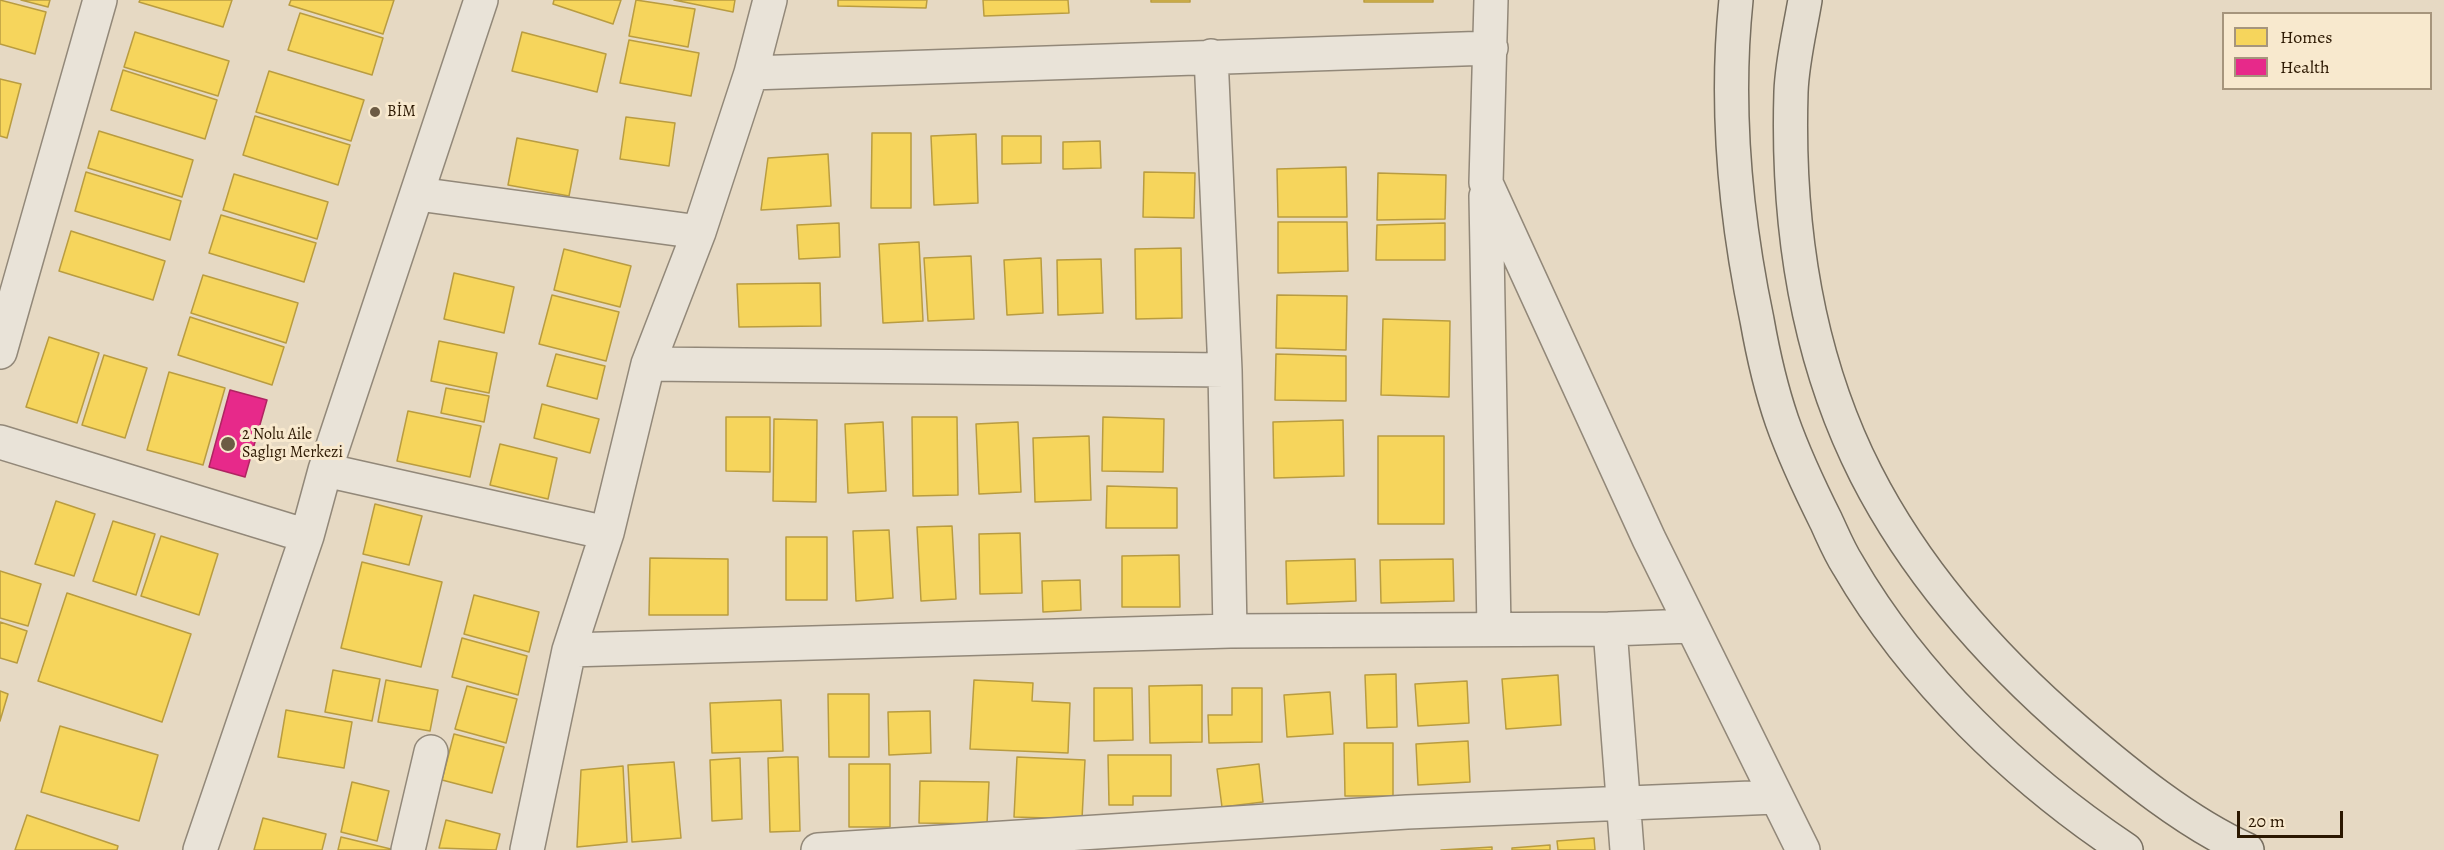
<!DOCTYPE html>
<meta charset="utf-8">
<style>
body{margin:0}
#map{position:relative;width:2444px;height:850px;overflow:hidden;background:#e6d9c3;font-family:Alegreya,serif}
canvas{display:block}
.legend{position:absolute;left:2222px;top:12px;width:210px;height:78px;box-sizing:border-box;background:#f8e9ce;border:2px solid #a6957c;margin:0;padding:8px 10px;list-style:none;font-size:18px;color:#2b1700}
.legend li{display:flex;align-items:center;gap:12px;height:30px}
.legend b{width:30px;border:2px solid #a6957c}
.scale{position:absolute;left:2237px;top:811px;width:106px;height:27px;box-sizing:border-box;border:3px solid #2b1700;border-top:0;padding-left:8px;font-size:18px;line-height:21px;white-space:nowrap;color:#2b1700;-webkit-text-stroke:4px #f8e9ce;paint-order:stroke}
</style>
<div id="map">
<canvas width="2444" height="850"></canvas>
<ul class="legend">
<li><b style="height:16px;background:#f6d55c"></b>Homes</li>
<li><b style="height:16px;background:#e7298a"></b>Health</li>
</ul>
<div class="scale">20 m</div>
</div>
<script>
const ctx = document.querySelector('canvas').getContext('2d');
ctx.lineJoin = 'round';
function fillPath(path, color) {
  ctx.fillStyle = color;
  ctx.fill(path, 'evenodd');
}
function trace(path, color, width, dash) {
  ctx.strokeStyle = color;
  ctx.lineWidth = width;
  ctx.lineCap = dash ? 'butt' : 'round';
  ctx.setLineDash(dash || []);
  ctx.stroke(path);
}
function write(font, color, halo, rows, align = 'center') {
  ctx.font = font + ' Alegreya,serif';
  ctx.lineWidth = 6;
  ctx.setLineDash([]);
  ctx.textBaseline = 'middle';
  ctx.strokeStyle = halo;
  ctx.fillStyle = color;
  for (const [text, x, y, turn = 0] of rows) {
    ctx.save();
    ctx.translate(x, y);
    ctx.rotate((+turn || 0) * Math.PI / 180);
    ctx.textAlign = isNaN(turn) ? turn : align;
    if (halo) ctx.strokeText(text, 0, 0);
    ctx.fillText(text, 0, 0);
    ctx.restore();
  }
}
const homes = new Path2D(`
 M0,0L46,12L35,54L0,44Z
 M21,0H50L48,7Z
 M140,0H232L223,27L139,2Z
 M291,0H394L383,34L289,5Z
 M554,0H621L613,24L553,4Z
 M636,0L695,9L688,47L629,36Z
 M674,0H735L733,12Z
 M838,0H927L926,8L838,6Z
 M983,0H1068L1069,13L984,16Z
 M1151,0H1190V2H1151Z
 M1364,0H1433V2H1364Z
 M300,13L383,38L372,75L288,50Z
 M135,32L229,61L218,96L124,67Z
 M522,32L606,54L597,92L512,71Z
 M629,40L699,53L691,96L620,83Z
 M123,70L217,100L205,139L111,110Z
 M269,71L364,100L351,141L256,112Z
 M0,79L21,84L7,138L0,136Z
 M255,116L350,145L338,185L243,155Z
 M626,117L675,123L669,166L620,159Z
 M99,131L193,160L182,197L88,168Z
 M872,133H911V208H871Z
 M976,134L978,203L934,205L931,136Z
 M1002,136H1041V163L1002,164Z
 M517,138L578,150L569,196L508,185Z
 M1100,141L1101,168L1063,169V142Z
 M828,154L831,206L761,210L768,158Z
 M1346,167L1347,217H1278L1277,169Z
 M86,172L181,201L170,240L75,211Z
 M1144,172L1195,173L1194,218L1143,217Z
 M1378,173L1446,175L1445,219L1377,220Z
 M234,174L328,202L317,239L223,210Z
 M221,215L316,243L304,282L209,253Z
 M1278,222H1347L1348,271L1278,273Z
 M839,223L840,257L799,259L797,225Z
 M1445,223V260H1376L1377,225Z
 M71,231L165,261L153,300L59,271Z
 M919,242L923,321L883,323L879,244Z
 M1181,248L1182,318L1136,319L1135,249Z
 M564,249L631,266L620,307L554,290Z
 M971,256L974,319L928,321L924,258Z
 M1041,258L1043,313L1007,315L1004,260Z
 M1101,259L1103,313L1058,315L1057,260Z
 M454,273L514,287L504,333L444,319Z
 M203,275L298,303L286,343L191,313Z
 M820,283L821,326L739,327L737,284Z
 M552,295L619,312L606,361L539,344Z
 M1277,295L1347,296L1346,350L1276,348Z
 M190,317L284,347L272,385L178,355Z
 M1383,319L1450,321L1449,397L1381,395Z
 M49,337L99,353L77,423L26,407Z
 M439,341L497,353L489,393L431,381Z
 M556,354L605,366L597,399L547,386Z
 M1276,354L1346,356V401L1275,400Z
 M104,355L147,368L125,438L82,425Z
 M169,372L225,388L203,465L147,450Z
 M446,388L489,396L484,422L441,413Z
 M542,404L599,419L590,453L534,438Z
 M408,411L481,426L470,477L397,461Z
 M726,417H770V472L726,471Z
 M912,417H957L958,495L913,496Z
 M1103,417L1164,419L1163,472L1102,471Z
 M774,419L817,420L816,502L773,501Z
 M1343,420L1344,476L1274,478L1273,422Z
 M883,422L886,491L848,493L845,424Z
 M1018,422L1021,492L979,494L976,424Z
 M1089,436L1091,500L1035,502L1033,438Z
 M1378,436H1444V524H1378Z
 M500,444L557,458L548,499L490,485Z
 M1107,486L1177,488V528H1106Z
 M56,501L95,514L74,576L35,564Z
 M375,504L422,516L409,565L363,554Z
 M113,521L155,534L136,595L93,581Z
 M952,526L956,599L921,601L917,527Z
 M889,530L893,598L856,601L853,531Z
 M1020,533L1022,593L980,594L979,534Z
 M161,536L218,554L199,615L141,596Z
 M786,537H827V600H786Z
 M1179,555L1180,607H1122V556Z
 M650,558L728,559V615H649Z
 M1355,559L1356,601L1287,604L1286,561Z
 M1453,559L1454,601L1381,603L1380,560Z
 M362,562L442,582L421,667L341,648Z
 M0,571L41,584L28,626L0,618Z
 M1080,580L1081,610L1043,612L1042,581Z
 M67,593L191,634L162,722L38,681Z
 M474,595L539,612L529,652L464,634Z
 M0,622L27,631L17,663L0,658Z
 M462,638L527,656L518,695L452,677Z
 M333,670L380,679L372,721L325,712Z
 M1396,674L1397,727L1367,728L1365,675Z
 M1558,675L1561,725L1506,729L1502,679Z
 M386,680L438,690L430,731L378,722Z
 M974,680L1033,683L1032,701L1070,703L1068,753L970,749Z
 M1467,681L1469,723L1418,726L1415,684Z
 M1202,685V742L1150,743L1149,686Z
 M467,686L517,699L506,743L455,729Z
 M1094,688H1132L1133,740L1094,741Z
 M1232,688H1262V742L1209,743L1208,715H1232Z
 M0,691L8,694L0,721Z
 M1330,692L1333,734L1287,737L1284,695Z
 M828,694H869V757H829Z
 M781,700L783,751L712,753L710,703Z
 M286,710L352,722L344,768L278,757Z
 M930,711L931,753L889,755L888,712Z
 M60,726L158,755L139,821L41,792Z
 M454,734L504,747L492,793L442,780Z
 M1468,741L1470,782L1418,785L1416,744Z
 M1344,743H1393V796H1345Z
 M1108,755H1171V796H1133V805H1109Z
 M786,757H798L800,831L770,832L768,758Z
 M1017,757L1085,760L1082,819L1014,817Z
 M740,758L742,819L712,821L710,760Z
 M674,762L681,838L632,842L628,765Z
 M849,764H890V827H849Z
 M1259,764L1263,802L1222,807L1217,769Z
 M623,766L627,842L577,847L581,770Z
 M920,781L989,782L987,824L919,823Z
 M352,782L389,791L377,841L341,832Z
 M27,815L118,846L117,850H15Z
 M263,818L326,834L322,850H254Z
 M446,820L500,834L496,850L439,848Z
 M341,837L395,850H338Z
 M1594,838L1595,850H1558L1557,841Z
 M1550,845V850H1512V848Z
 M1492,847V850H1441Z`);
fillPath(homes, '#f6d55c');
trace(homes, '#b99c40', 1.5);
const health = new Path2D(`
 M230,390L267,400L245,477L209,467Z`);
fillPath(health, '#e7298a');
trace(health, '#af2461', 1.5);
const minor = new Path2D(`
 M1491,0L1486,183L1649,539L1803,850
 M1211,56L1225,370L1230,631
 M751,73L1491,48
 M418,194L699,232
 M1486,196L1494,629
 M0,352L100,0
 M648,364L1225,370
 M0,442L307,536
 M325,470L607,533
 M1610,629L1627,850
 M569,650L1230,631L1610,629L1691,626
 M200,850L307,536L325,470L481,0
 M408,850L431,752
 M527,850L569,650L607,533L648,364L699,232L751,73L770,0
 M818,850L1407,812L1776,797`);
const highway = new Path2D(`
 M1736,0C1725,107 1735,215 1757,320C1763,354 1771,389 1782,421C1794,455 1810,489 1826,521C1833,536 1839,551 1848,565C1914,679 2018,778 2126,850
 M1805,0C1800,30 1792,62 1791,92C1787,222 1806,356 1866,474C1917,574 1993,659 2078,732C2127,774 2187,823 2247,850`);
trace(minor, '#928879', 36);
trace(highway, '#776e5f', 36);
trace(minor, '#e9e3d8', 33);
trace(highway, '#e6dfd2', 33);
for (const [x, y, r, color] of [
 [375,112,6,"#6c5b44"],
 [228,444,8,"#6c5b44"]
]) {
  const dot = new Path2D();
  dot.arc(x, y, r, 0, 2 * Math.PI);
  ctx.fillStyle = color;
  ctx.fill(dot);
  trace(dot, '#f8e9ce', 2);
}
write('16px', '#2b1700', '#f8e9ce', [
 ["BİM",387,112],
 ["2 Nolu Aile",242,435],
 ["Saglıgı Merkezi",242,453]
], 'left');
</script>
